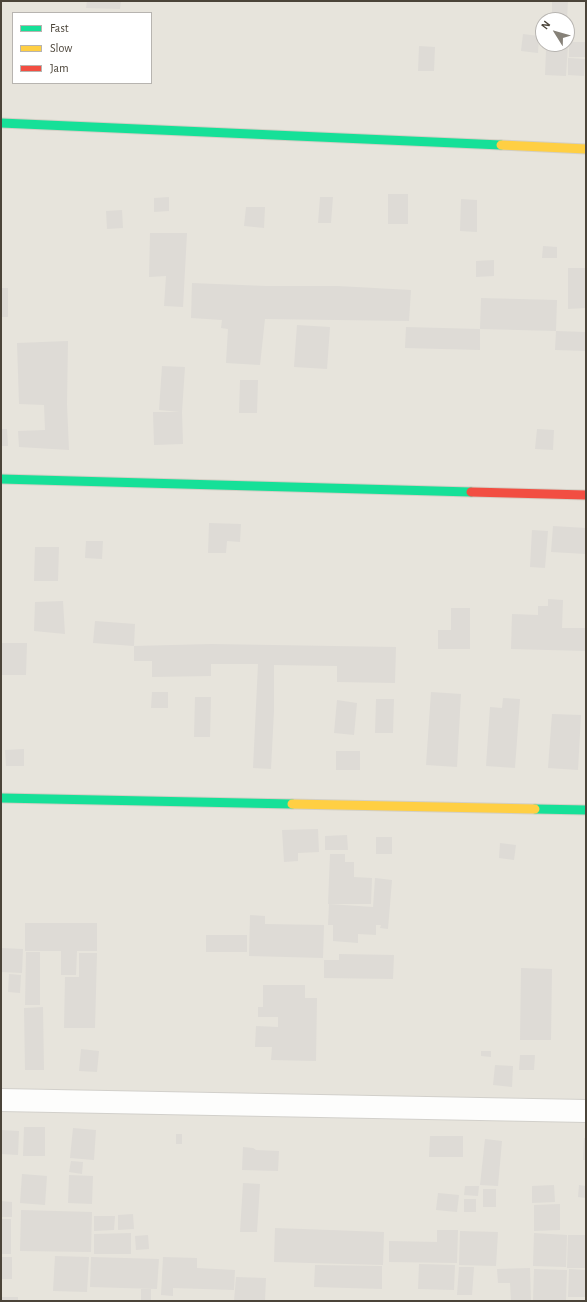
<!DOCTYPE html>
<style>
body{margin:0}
#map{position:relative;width:587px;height:1302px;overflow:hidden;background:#f4f2ee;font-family:"Alegreya Sans",sans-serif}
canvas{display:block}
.frame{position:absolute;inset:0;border:2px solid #4b4439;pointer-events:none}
.legend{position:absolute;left:12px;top:12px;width:140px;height:72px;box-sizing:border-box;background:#fff;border:1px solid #b7b4b0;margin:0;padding:5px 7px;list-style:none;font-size:12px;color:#4b4439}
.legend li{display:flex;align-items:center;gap:8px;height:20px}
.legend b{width:20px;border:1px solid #b7b4b0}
.north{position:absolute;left:535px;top:12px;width:40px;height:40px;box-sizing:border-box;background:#fff;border:1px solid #b7b4b0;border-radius:50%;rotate:307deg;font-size:11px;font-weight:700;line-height:16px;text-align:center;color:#4b4439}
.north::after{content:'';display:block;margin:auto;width:14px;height:18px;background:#868178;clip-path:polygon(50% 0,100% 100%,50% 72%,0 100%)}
</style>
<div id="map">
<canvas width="587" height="1302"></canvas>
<div class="frame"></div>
<ul class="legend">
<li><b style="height:5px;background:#16e098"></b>Fast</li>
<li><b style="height:5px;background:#ffcf43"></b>Slow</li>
<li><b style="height:5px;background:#f24e42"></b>Jam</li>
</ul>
<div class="north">N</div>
</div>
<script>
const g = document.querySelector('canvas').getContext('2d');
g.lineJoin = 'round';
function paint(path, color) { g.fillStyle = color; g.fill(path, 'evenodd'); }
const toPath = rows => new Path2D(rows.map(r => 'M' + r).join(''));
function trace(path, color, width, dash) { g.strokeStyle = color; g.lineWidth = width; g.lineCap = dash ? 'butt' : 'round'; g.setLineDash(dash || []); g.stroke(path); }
paint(toPath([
 [1,1,586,1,586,1301,1,1301],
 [13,13,151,13,151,83,13,83],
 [543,20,567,20,567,44,543,44]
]), '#e7e4dc');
paint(toPath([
 [87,1,121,1,120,9,86,8],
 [552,1,568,1,567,19,552,19],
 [523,34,539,36,538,53,521,51],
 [569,42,586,42,585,57,569,57],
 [556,44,568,44,566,76,545,75,546,50,556,50],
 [419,46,435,47,434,71,418,71],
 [568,58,585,59,584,76,568,75],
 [388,194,408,194,408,224,388,224],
 [169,197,169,211,154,212,154,198],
 [320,197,333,197,331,223,318,223],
 [461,199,477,200,477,232,460,231],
 [246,207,265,207,264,228,244,226],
 [122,210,123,228,107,229,106,211],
 [150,233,187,233,183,307,164,306,166,276,149,277],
 [543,246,557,247,557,258,542,258],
 [494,260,494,276,476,277,476,261],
 [568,268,586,268,586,308,568,309],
 [192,283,266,286,338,286,411,290,409,321,265,319,260,365,226,363,228,329,221,328,222,320,191,318],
 [1,288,8,288,8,317,1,317],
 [481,298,557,300,556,331,480,329],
 [297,325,330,327,327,369,294,367],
 [406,327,480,329,480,350,405,348],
 [556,331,586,332,586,351,555,350],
 [68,341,67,404,69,450,19,447,18,431,45,430,44,405,19,404,17,343],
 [162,366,185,367,182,412,183,444,154,445,153,412,180,412,159,410],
 [240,380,258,380,257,413,239,413],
 [1,429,7,429,8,446,1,446],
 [537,429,554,430,553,450,535,449],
 [209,523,241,524,240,542,227,541,226,553,208,553],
 [553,526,586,528,586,554,551,552],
 [532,530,548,531,545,568,530,567],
 [86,541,103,541,102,559,85,558],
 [35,547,59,547,58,581,34,581],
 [548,599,563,600,562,628,586,628,586,651,511,649,512,614,538,615,538,606,548,606],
 [63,601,65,634,34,631,35,602],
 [451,608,470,608,470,649,438,649,438,630,451,630],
 [95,621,135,624,134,646,93,643],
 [1,643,27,643,26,675,1,675],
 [211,644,396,647,395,683,337,682,337,666,274,665,274,711,271,769,253,768,258,664,211,664,211,676,152,677,152,661,134,661,134,646],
 [152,692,168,692,168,708,151,708],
 [431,692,461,694,457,767,426,765],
 [195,697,211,697,210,737,194,737],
 [503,698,520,699,515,768,486,766,490,707,502,708],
 [376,699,394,699,393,733,375,733],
 [337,700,357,703,354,735,334,733],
 [552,714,581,715,578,770,548,768],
 [24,749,24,766,6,766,5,750],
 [336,751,360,751,360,770,336,770],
 [318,829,319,852,298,853,298,861,284,862,282,830],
 [347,835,348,850,325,850,325,836],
 [376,837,392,837,392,854,376,854],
 [500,843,516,845,514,860,499,858],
 [330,854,345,854,345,862,354,862,354,877,372,878,371,904,328,904],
 [375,878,392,880,388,929,380,928,381,925,376,925,376,935,358,934,358,943,333,941,333,925,328,925,329,904,373,907],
 [250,915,265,916,265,924,324,925,323,958,249,956],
 [25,923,97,923,97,951,77,951,76,975,61,975,61,951,25,951],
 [206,935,247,935,247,952,206,952],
 [1,948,23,949,22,973,1,972],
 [26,952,40,952,40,1005,25,1005],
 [79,953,97,953,95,1028,64,1028,65,977,79,977],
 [339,954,394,955,393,979,324,978,324,960,339,960],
 [521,968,552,969,551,1040,520,1040],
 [9,974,21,975,20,993,8,992],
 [263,985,305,985,305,998,317,998,316,1061,271,1060,272,1047,255,1047,256,1026,278,1027,278,1017,258,1017,258,1007,263,1007],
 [43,1007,44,1070,25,1070,24,1008],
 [81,1049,99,1051,97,1072,79,1071],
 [481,1051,491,1051,491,1057,481,1056],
 [520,1055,535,1055,534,1070,519,1070],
 [495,1065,513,1066,512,1087,493,1085],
 [24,1127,45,1127,45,1156,23,1156],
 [73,1128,96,1130,94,1160,70,1158],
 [1,1130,19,1131,18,1155,1,1154],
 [176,1134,182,1134,182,1144,176,1144],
 [430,1136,463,1136,463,1157,429,1157],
 [584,1138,586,1138,586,1160,583,1160],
 [485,1139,502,1141,498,1186,480,1185],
 [243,1147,253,1148,256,1150,279,1151,278,1171,242,1170],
 [71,1161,83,1162,82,1174,69,1172],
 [22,1174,47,1176,45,1205,20,1203],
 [69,1175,93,1176,92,1204,68,1203],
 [243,1183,260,1184,257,1232,240,1232],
 [554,1185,555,1202,532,1203,532,1186],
 [579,1185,586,1186,586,1198,578,1197],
 [465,1186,479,1186,478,1196,464,1195],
 [483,1189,496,1189,496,1207,483,1207],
 [438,1193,459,1195,457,1212,436,1210],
 [464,1199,476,1199,476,1212,464,1212],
 [1,1201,12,1202,12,1217,1,1217],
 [560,1204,560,1230,534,1231,534,1205],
 [21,1210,92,1212,91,1252,20,1251],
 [133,1214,134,1229,118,1230,118,1215],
 [94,1216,115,1216,114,1230,94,1231],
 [1,1219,11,1219,11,1254,1,1254],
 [275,1228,384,1232,383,1265,274,1262],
 [437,1230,458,1230,457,1263,389,1262,389,1241,437,1242],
 [460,1231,498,1232,496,1266,459,1265],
 [131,1233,131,1254,94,1254,94,1234],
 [534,1233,567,1235,566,1267,533,1266],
 [148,1235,149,1249,136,1250,135,1236],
 [568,1235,586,1235,586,1268,567,1268],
 [55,1256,89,1257,87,1292,53,1291],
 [1,1257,12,1257,12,1279,1,1279],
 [91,1257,159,1259,157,1289,90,1287],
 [163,1257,197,1258,197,1268,235,1270,234,1290,173,1288,173,1296,161,1295],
 [419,1264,455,1265,454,1290,418,1289],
 [315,1265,382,1266,382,1289,314,1287],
 [459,1267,474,1267,472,1295,457,1295],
 [530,1268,531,1301,511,1301,510,1283,498,1283,497,1269],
 [534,1269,567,1270,566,1301,533,1301],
 [569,1269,586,1270,586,1297,568,1297],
 [236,1277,266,1278,265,1301,234,1301],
 [141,1289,151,1289,151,1301,141,1301],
 [1,1297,18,1297,18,1301,1,1301]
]), '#dedbd6');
const street = toPath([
 [1,1100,586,1111]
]);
const fast = toPath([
 [1,123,501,145],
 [1,479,471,492],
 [1,798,292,804],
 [535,809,586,810]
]);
const slow = toPath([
 [501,145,586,149],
 [292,804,535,809]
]);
const jam = toPath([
 [471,492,586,495]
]);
trace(street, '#d2d0cb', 24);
trace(fast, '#d3cfc5', 11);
trace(slow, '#d3cfc5', 11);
trace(jam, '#d3cfc5', 11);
trace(street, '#fdfdfc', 22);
trace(fast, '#16e098', 9);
trace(slow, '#ffcf43', 9);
trace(jam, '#f24e42', 9);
</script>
